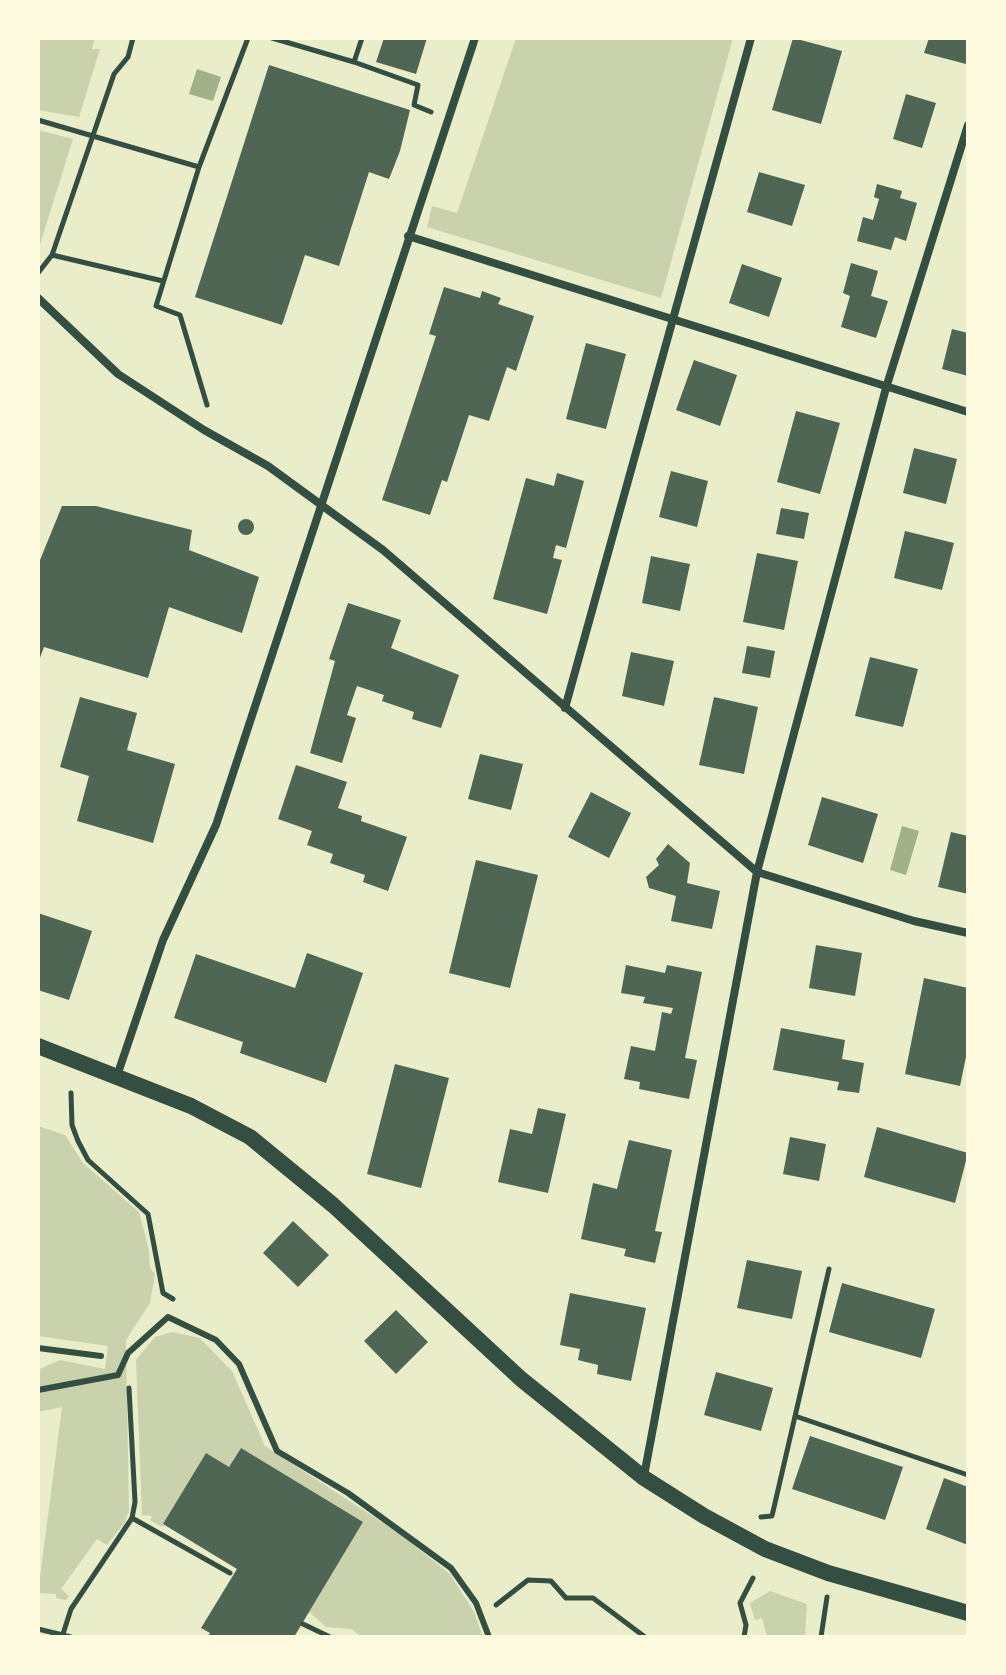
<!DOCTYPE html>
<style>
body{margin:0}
#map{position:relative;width:1006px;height:1675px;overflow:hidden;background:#e9edc9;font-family:"IBM Plex Sans",sans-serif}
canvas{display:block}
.frame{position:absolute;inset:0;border:40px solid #fefae0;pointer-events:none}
</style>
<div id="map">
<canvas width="1006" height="1675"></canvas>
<div class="frame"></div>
</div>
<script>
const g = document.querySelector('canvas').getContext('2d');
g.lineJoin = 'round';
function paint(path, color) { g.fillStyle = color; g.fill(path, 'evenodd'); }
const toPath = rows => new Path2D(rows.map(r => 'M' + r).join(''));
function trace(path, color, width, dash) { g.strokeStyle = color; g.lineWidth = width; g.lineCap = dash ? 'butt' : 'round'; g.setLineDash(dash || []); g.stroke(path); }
paint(toPath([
 [38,38,95,38,92,49,100,49,79,117,38,110],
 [516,38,733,38,661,298,427,227,432,206,457,213],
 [38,130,73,139,38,251],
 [38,1126,65,1135,83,1163,139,1212,149,1250,150,1268,155,1274,150,1303,126,1340,129,1510,125,1522,107,1545,97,1539,61,1589,69,1596,66,1600,56,1598,56,1594,38,1593,62,1407,38,1412,38,1370,60,1360,105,1369,108,1346,38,1336],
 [172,1332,200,1338,232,1371,265,1446,400,1534,450,1574,474,1612,483,1637,362,1637,351,1629,326,1627,309,1612,363,1522,241,1448,229,1467,206,1453,162,1527,150,1520,152,1516,142,1515,136,1360,155,1337],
 [770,1591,807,1604,805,1637,767,1637,762,1618,755,1620,750,1603]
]), '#cad2ad');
paint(toPath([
 [197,69,221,77,213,101,189,94],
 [902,826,919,831,906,875,890,870]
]), '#a3b18a');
paint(toPath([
 [384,38,427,38,416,74,376,62],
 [793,38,842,51,821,124,772,110],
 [929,38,968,38,966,64,924,53],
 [269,65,410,110,400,151,389,179,369,172,339,266,305,255,282,325,195,297],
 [906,94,936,103,922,148,893,139],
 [759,172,805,185,792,226,747,212],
 [877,184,902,191,900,198,917,203,906,241,895,237,891,250,857,241,863,217,873,220,879,199,874,197],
 [851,263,878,271,871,296,888,301,876,338,841,327,850,296,843,293],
 [742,264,782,278,769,317,729,303],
 [444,287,480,298,482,291,501,298,498,304,534,316,516,371,507,367,489,421,469,415,447,482,442,480,430,515,382,500,436,336,429,334],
 [952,329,968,333,968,376,942,369],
 [586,343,626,354,606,429,566,419],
 [694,360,737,375,720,426,676,410],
 [796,411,840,423,820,494,777,482],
 [914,448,957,459,946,504,903,493],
 [671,471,708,481,697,527,659,517],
 [557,473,584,481,566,548,556,545,553,558,562,560,547,614,493,599,526,478,554,486],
 [62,506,96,506,192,530,189,550,259,577,242,633,169,607,148,678,44,647,38,663,38,565],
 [781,508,809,513,804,539,776,534],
 '238 527a8 8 0 1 1 16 0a8 8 0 1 1-16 0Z',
 [905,531,954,543,942,590,894,578],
 [757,553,798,561,784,630,743,622],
 [651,556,690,564,680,611,642,603],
 [348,603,401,620,391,648,459,675,441,728,412,719,414,712,382,701,384,695,357,686,347,715,356,718,342,763,310,753,335,661,329,659],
 [747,646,775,651,770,678,742,673],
 [631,652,674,661,664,706,622,696],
 [870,657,918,669,903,727,855,716],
 [80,697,137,713,127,750,175,764,153,843,77,821,89,776,60,767],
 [714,697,758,707,744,774,699,765],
 [480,754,523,764,511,810,468,799],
 [296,765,347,782,338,808,362,816,361,821,407,837,388,891,363,882,365,875,330,863,333,854,307,845,312,831,278,819],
 [591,792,631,813,609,858,568,837],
 [822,797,878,814,863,863,808,845],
 [951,832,968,836,968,894,938,887],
 [668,844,690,863,687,883,720,891,712,929,671,921,676,896,649,888,646,877,659,865,656,859],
 [476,860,538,875,510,988,449,973],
 [38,913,92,931,69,1000,38,990],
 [816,945,862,953,855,996,809,988],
 [307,953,363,973,326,1083,240,1053,243,1042,174,1018,196,954,295,988],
 [626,965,665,973,667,965,702,972,685,1058,697,1060,689,1099,639,1089,640,1082,624,1079,631,1046,655,1051,662,1012,671,1014,673,1008,643,1003,645,997,621,993],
 [924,978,968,988,968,1047,960,1086,905,1074],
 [781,1028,845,1040,842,1059,864,1063,859,1093,837,1090,839,1082,773,1070],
 [395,1064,449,1078,421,1188,367,1174],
 [538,1108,566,1114,548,1193,498,1182,510,1129,532,1134],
 [877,1127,968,1153,955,1203,864,1177],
 [790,1137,826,1144,819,1181,783,1174],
 [629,1140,672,1150,655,1231,662,1232,655,1263,624,1256,626,1249,581,1239,593,1183,617,1189],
 [293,1221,329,1255,298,1287,263,1253],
 [747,1260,802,1271,792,1319,737,1308],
 [842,1283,935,1309,921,1358,829,1332],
 [570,1293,646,1308,631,1381,597,1374,598,1365,578,1360,580,1349,560,1345],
 [396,1310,428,1342,396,1374,364,1341],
 [716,1372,773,1388,761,1431,704,1415],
 [810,1436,903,1467,885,1520,792,1489],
 [241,1448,363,1522,294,1637,207,1637,210,1633,201,1628,237,1569,163,1524,206,1453,229,1467],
 [944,1478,968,1487,968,1545,926,1529]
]), '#4f6655');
trace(toPath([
 [272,38,354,62,362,38],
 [354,62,418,85,414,105,431,112],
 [38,120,199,167],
 [52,255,163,281],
 [38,273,52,255,114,74,128,57,133,38],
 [207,405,180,315,156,306,199,167,248,38],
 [71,1093,72,1125,78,1141,88,1160,148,1214,163,1293,173,1299],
 [795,1416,968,1475],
 [761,1517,772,1516,829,1269],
 [132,1518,230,1573],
 [496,1605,528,1580,551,1581,566,1598,593,1598,645,1637],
 [303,1624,330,1637],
 [38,1629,71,1637],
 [62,1637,71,1609,132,1518,135,1502,129,1388],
 [744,1637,746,1625,740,1603,753,1578],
 [821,1637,827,1597]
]), '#344e41', 5);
trace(toPath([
 [38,1348,101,1356],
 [38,1390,118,1375,128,1353,168,1317,216,1340,239,1364,277,1451,348,1493,451,1568,476,1603,489,1637]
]), '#344e41', 6);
trace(toPath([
 [408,236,968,412],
 [38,298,118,374,204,430,268,466,383,550,757,872,914,921,968,933],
 [565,708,751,38],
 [117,1076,163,940,216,825,475,38],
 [644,1476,757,872,886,388,968,125]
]), '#344e41', 8);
trace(toPath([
 [38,1046,191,1106,250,1137,333,1205,521,1379,644,1478,704,1516,765,1549,828,1573,968,1613]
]), '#344e41', 16);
</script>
